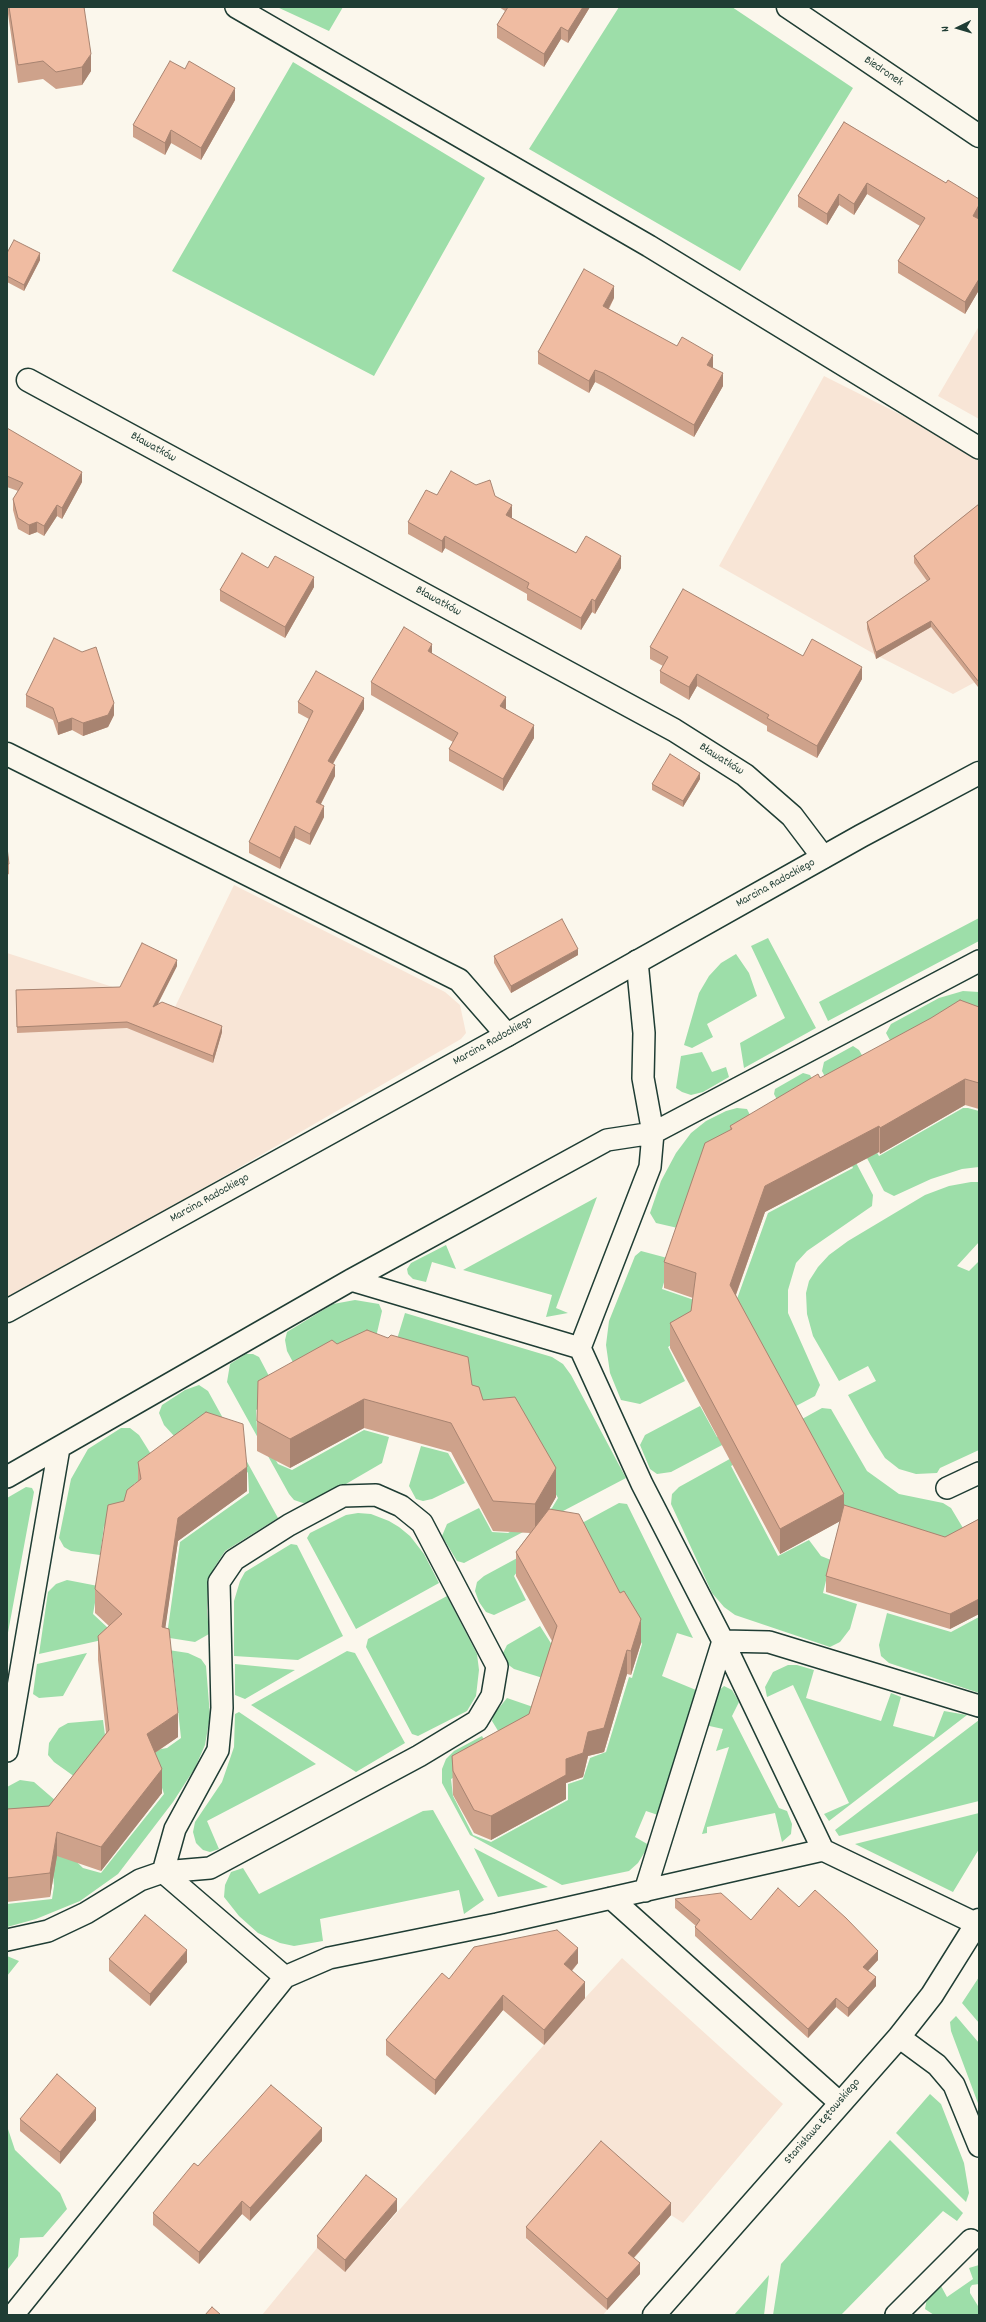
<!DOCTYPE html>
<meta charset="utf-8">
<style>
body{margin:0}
#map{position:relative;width:986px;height:2322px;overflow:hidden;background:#fbf7ec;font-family:Dekko,sans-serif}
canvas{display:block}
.frame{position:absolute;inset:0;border:8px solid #1f3d34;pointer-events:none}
.north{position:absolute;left:938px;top:8px;width:40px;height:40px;-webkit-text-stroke:3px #fbf7ec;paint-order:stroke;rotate:265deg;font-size:11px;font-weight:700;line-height:16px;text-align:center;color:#1f3d34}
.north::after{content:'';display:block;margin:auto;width:14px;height:18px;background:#1f3d34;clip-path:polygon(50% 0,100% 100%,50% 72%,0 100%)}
</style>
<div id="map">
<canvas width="986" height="2322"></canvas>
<div class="frame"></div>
<div class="north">N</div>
</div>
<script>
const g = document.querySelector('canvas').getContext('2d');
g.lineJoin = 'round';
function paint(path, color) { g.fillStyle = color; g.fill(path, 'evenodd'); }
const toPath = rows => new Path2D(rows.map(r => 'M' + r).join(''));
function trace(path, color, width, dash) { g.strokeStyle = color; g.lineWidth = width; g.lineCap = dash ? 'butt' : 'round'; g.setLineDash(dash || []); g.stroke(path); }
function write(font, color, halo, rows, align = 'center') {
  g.font = font + ' Dekko,sans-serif'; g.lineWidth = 3; g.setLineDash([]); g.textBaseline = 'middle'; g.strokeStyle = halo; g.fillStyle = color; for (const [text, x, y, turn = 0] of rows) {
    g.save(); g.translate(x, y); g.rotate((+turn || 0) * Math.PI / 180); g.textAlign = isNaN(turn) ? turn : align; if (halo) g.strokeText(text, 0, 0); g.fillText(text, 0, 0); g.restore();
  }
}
paint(toPath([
 [979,326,979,419,938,396],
 [824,376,979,454,979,680,953,694,876,655,719,566],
 [234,885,445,992,460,1005,466,1033,461,1039,7,1302,7,953,175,1007],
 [622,1958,783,2104,683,2223,671,2215,526,2239,607,2310,603,2315,262,2315,317,2248,345,2272,585,1998]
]), '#f8e5d6');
paint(toPath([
 [277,7,343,7,329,31],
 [619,7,732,7,853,88,740,271,529,149],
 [293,62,485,178,374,376,172,271],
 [979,918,979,941,828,1021,819,1002],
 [768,938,816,1028,744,1068,740,1043,785,1018,751,946],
 [736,954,749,973,757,996,707,1024,713,1037,692,1048,684,1045,699,993,709,976,721,963],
 [963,991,979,992,979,1030,899,1057,886,1033,891,1024,939,998],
 [853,1046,859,1050,873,1074,841,1090,879,1156,963,1108,968,1108,979,1111,979,1167,962,1169,931,1179,894,1196,884,1191,822,1071,824,1062],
 [702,1052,712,1072,726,1067,729,1077,703,1092,691,1095,682,1092,676,1088,681,1056],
 [803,1073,810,1075,873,1195,872,1206,807,1251,796,1263,788,1290,788,1313,820,1385,815,1396,671,1472,657,1474,650,1469,640,1445,645,1435,700,1406,717,1437,782,1403,733,1310,768,1213,853,1168,819,1097,786,1117,774,1094,775,1089],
 [737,1108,747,1109,759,1133,682,1229,656,1223,650,1213,661,1181,676,1153,691,1133,706,1121,726,1111],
 [971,1182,979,1182,979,1242,957,1266,969,1271,979,1261,979,1450,940,1468,937,1473,916,1474,899,1469,885,1458,870,1434,848,1395,876,1381,868,1366,839,1381,813,1336,807,1314,806,1293,809,1281,818,1267,829,1255,848,1241,925,1195,949,1186],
 [597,1197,556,1308,568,1313,546,1317,552,1295,463,1270],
 [446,1245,456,1269,432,1262,426,1282,413,1279,408,1274,407,1269,411,1263],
 [641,1251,671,1259,662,1289,694,1300,698,1329,668,1347,685,1381,640,1404,621,1400,610,1373,606,1345,609,1321,635,1256],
 [355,1300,379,1304,382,1311,371,1359,304,1383,287,1351,285,1340,287,1332,333,1304],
 [405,1313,552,1357,563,1364,571,1375,626,1478,464,1563,457,1561,442,1536,447,1524,479,1508,492,1532,508,1533,552,1508,558,1498,516,1425,390,1362],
 [246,1354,253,1354,259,1357,280,1397,256,1410,257,1429,278,1464,292,1470,364,1430,389,1437,382,1463,315,1502,303,1503,294,1500,289,1494,227,1382,230,1364],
 [199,1385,208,1391,278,1518,225,1551,214,1568,208,1586,207,1610,209,1634,195,1642,157,1636,102,1640,39,1654,48,1592,56,1584,67,1580,98,1586,93,1614,108,1628,149,1634,168,1628,180,1542,249,1493,248,1473,222,1439,185,1448,164,1425,159,1413,162,1405,185,1390],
 [822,1408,831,1409,867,1471,899,1494,943,1503,951,1508,969,1538,946,1550,846,1519,797,1429,731,1466,778,1556,809,1540,821,1556,831,1560,823,1593,857,1604,850,1629,840,1642,830,1647,735,1615,724,1607,712,1593,671,1504,672,1494,679,1487],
 [121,1428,130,1428,139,1435,159,1467,134,1484,137,1501,122,1522,104,1526,100,1555,71,1551,64,1547,59,1538,71,1479,88,1449],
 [421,1446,448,1453,465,1483,432,1499,423,1501,416,1499,409,1486],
 [26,1487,32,1488,34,1492,7,1638,7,1498],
 [619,1503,627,1504,693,1638,677,1633,662,1676,696,1690,658,1815,646,1811,635,1837,649,1845,638,1863,629,1871,562,1885,470,1835,442,1783,442,1769,446,1759,454,1751,482,1736,493,1756,451,1779,453,1796,473,1835,491,1842,568,1800,568,1784,583,1779,590,1758,606,1752,629,1677,632,1678,642,1644,624,1611,527,1559,514,1576,526,1600,494,1615,486,1612,479,1602,475,1591,477,1582,484,1576],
 [358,1513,371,1514,389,1521,399,1527,410,1536,424,1554,439,1583,356,1629,307,1538,310,1533,346,1515],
 [291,1544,297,1545,343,1636,298,1660,234,1656,234,1601,240,1581,245,1572],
 [447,1596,477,1654,479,1670,476,1696,467,1711,418,1736,412,1734,366,1647,368,1639],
 [887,1613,951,1632,979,1617,979,1693,889,1663,881,1656,879,1645],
 [540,1626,554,1648,546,1679,514,1669,506,1663,503,1653,507,1645],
 [162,1649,188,1653,201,1659,206,1666,210,1716,205,1745,195,1768,173,1802,118,1874,80,1901,36,1919,7,1927,7,1904,52,1899,54,1886,51,1843,57,1843,83,1868,101,1873,164,1794,150,1751,167,1748,181,1738,172,1653],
 [347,1651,355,1653,405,1743,356,1772,251,1705],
 [87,1653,63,1696,39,1698,33,1694,37,1664],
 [235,1664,295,1670,245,1699,235,1695],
 [788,1665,797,1665,814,1670,806,1698,881,1721,891,1693,901,1697,893,1726,934,1737,944,1711,967,1715,829,1821,824,1814,849,1803,793,1685,767,1697,765,1687,773,1672],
 [724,1686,732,1690,739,1702,732,1716,779,1808,787,1811,792,1824,791,1834,782,1842,775,1813,707,1827,707,1833,702,1834,729,1747,716,1751,723,1729,705,1725,716,1693],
 [507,1698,536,1708,508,1747,492,1721,494,1714],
 [239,1712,316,1764,207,1821,219,1849,210,1852,203,1850,196,1843,193,1832,195,1822,222,1782,234,1747,235,1714],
 [103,1720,107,1750,82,1782,54,1762,48,1755,49,1743,59,1728,68,1723],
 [979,1720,979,1801,839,1836,835,1830],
 [20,1780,34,1782,63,1807,7,1830,7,1787],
 [433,1810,484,1900,464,1914,459,1890,320,1919,323,1941,294,1946,280,1943,258,1933,239,1916,224,1897,225,1885,231,1872,243,1868,259,1894,423,1811],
 [979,1813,979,1849,953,1892,855,1844],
 [474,1848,548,1887,498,1897],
 [7,1956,19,1961,7,1976],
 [979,1977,979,2023,962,2003],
 [956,2016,979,2043,979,2106,951,2031,950,2022],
 [930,2094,941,2104,964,2163,969,2193,966,2202,896,2133],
 [7,2126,15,2150,60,2193,67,2209,43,2237,20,2238,18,2256,8,2269],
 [890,2140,963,2213,957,2221,943,2211,841,2315,773,2315,781,2264],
 [979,2265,979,2284,972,2285,970,2288,970,2293,978,2306,979,2315,934,2315,925,2309,927,2298,941,2286,947,2297,973,2279,969,2268],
 [769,2275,764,2315,734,2315]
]), '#9ddea9');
const lane = toPath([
 [236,7,649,246,979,448],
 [351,1280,580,1348,642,1484,723,1641,823,1850],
 [580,1348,650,1167,653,1133,643,1078,644,1033,637,961],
 [7,1477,351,1280,607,1140,653,1133,979,961],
 [947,1488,979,1473],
 [376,1495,401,1506,422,1523,497,1666,492,1696,477,1721,419,1756,210,1868,163,1872,175,1829,218,1750,222,1708,219,1582,234,1560,289,1525,343,1496,376,1495],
 [7,1751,59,1448],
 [645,1891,723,1641,769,1642,979,1706],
 [611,1898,840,2103],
 [7,1940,48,1931,86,1913,140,1880,163,1872,285,1977],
 [899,2037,937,2065,954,2085,979,2146],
 [13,2315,285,1977,329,1958,497,1924,823,1850,977,1924],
 [896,2315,971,2240]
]);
const street = toPath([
 [788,7,979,136],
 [28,380,674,730,745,775,792,816,823,857],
 [7,754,459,980,507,1035],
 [654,2315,899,2037,932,1995,979,1920]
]);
const secondary = toPath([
 [7,1311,507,1035,861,836,979,773]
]);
trace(lane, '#1f3d34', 24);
trace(street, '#1f3d34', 25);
trace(secondary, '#1f3d34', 25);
trace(lane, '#fbf7ec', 21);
trace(street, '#fbf7ec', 22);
trace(secondary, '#fbf7ec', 22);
paint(toPath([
 [7,7,84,7,91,71,82,85,56,89,43,79,18,83],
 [499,7,590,7,568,43,561,39,544,67,497,38,497,25,505,11],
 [235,100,201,160,171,143,165,155,133,137,133,125],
 [844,122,946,183,979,199,979,216,978,219,979,219,979,290,965,314,898,273,898,261,920,226,867,194,854,215,839,205,827,225,798,207,798,196],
 [7,253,40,260,24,291,7,282],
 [614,298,609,309,713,367,712,368,723,386,694,437,603,386,595,382,589,393,538,364,538,352],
 [7,428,82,482,62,519,57,516,44,536,37,532,29,535,18,529,13,510,13,499,18,491,7,487],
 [437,495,495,496,512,518,576,553,621,568,595,614,592,612,581,630,527,600,527,594,445,548,442,553,408,534,408,522],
 [979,504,979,687,978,687,931,627,876,659,867,629,867,622,927,581,914,563,914,556],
 [268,568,314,587,285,638,220,601,220,590],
 [650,647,803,656,862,679,817,758,767,731,767,726,697,686,689,700,660,683,660,671,663,666,650,659],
 [432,654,506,709,505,709,534,738,503,791,449,761,449,749,453,742,371,695,371,682],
 [26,695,114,715,108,727,83,736,72,730,58,735,53,720,26,707],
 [298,702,364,709,333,764,335,776,321,804,324,817,310,845,295,838,280,869,249,853,249,842,309,719,298,713],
 [700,779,683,807,652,790,652,784],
 [7,847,9,864,9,874,7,875],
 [578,955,511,993,494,963,494,956],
 [177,966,158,1004,222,1032,213,1063,127,1028,17,1033,16,990,120,987],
 [979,1007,979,1109,965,1105,880,1154,879,1152,765,1212,736,1295,844,1507,945,1537,979,1519,979,1614,950,1629,826,1592,826,1576,840,1521,780,1554,670,1348,670,1323,691,1311,693,1298,664,1288,664,1262,730,1130,730,1126,820,1078],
 [337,1344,472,1385,483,1400,556,1497,549,1509,641,1643,631,1675,627,1674,604,1752,588,1756,583,1777,566,1783,566,1799,491,1840,474,1833,453,1795,452,1756,529,1714,552,1641,516,1576,516,1552,530,1533,493,1531,451,1452,364,1428,290,1468,257,1451,257,1421],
 [138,1462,247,1491,178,1541,165,1628,178,1737,155,1753,162,1793,101,1871,57,1856,50,1897,7,1902,7,1809,49,1806,106,1733,98,1660,98,1636,109,1626,95,1613,95,1589,124,1501,138,1481],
 [675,1899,751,1920,799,1907,878,1960,868,1971,876,1986,848,2017,836,2007,808,2038,695,1936,695,1927,696,1926,675,1908],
 [109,1959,187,1962,150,2006,109,1971],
 [578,1963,572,1971,585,1998,544,2045,503,2010,435,2095,386,2055,386,2040,449,1979],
 [20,2119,96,2120,60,2164,20,2131],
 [322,2141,250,2221,242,2214,199,2264,153,2225,153,2213,198,2166],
 [397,2211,345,2272,317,2248,317,2236],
 [671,2215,634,2258,640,2274,607,2310,526,2238,526,2227]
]), '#cea28b');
paint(toPath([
 [583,7,590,7,568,43,568,31],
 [561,27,561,39,544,67,544,54],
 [91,54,91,71,82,85,82,67],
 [235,88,235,100,201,160,201,148],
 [171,130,171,143,165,155,165,143],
 [867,183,867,194,854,215,854,204],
 [839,194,839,205,827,225,827,214],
 [979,205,979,216,973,227,973,216],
 [40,253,40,260,24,291,24,285],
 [979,279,979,290,965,314,965,302],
 [614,286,614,298,603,318,603,306],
 [713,355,713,367,707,377,707,365],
 [595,370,595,382,589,393,589,381],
 [723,373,723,386,694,437,694,425],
 [82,472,82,482,62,519,62,508],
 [57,505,57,516,44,536,44,526],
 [512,505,512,518,506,527,506,515],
 [37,522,37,532,29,535,29,525],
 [445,536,445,548,442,553,442,541],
 [621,556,621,568,595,614,595,601],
 [314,577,314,587,285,638,285,627],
 [592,599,592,612,581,630,581,618],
 [931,621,931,627,876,659,876,652],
 [432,644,432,656,428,651],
 [862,667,862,679,817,758,817,746],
 [697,674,697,686,689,700,689,687],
 [979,680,979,687,978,687,978,681],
 [506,697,506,709,500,719,500,706],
 [364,698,364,709,328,772,328,761],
 [114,703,114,715,108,727,83,736,83,723],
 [72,718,72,730,58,735,58,723],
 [534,725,534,738,503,791,503,779],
 [335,765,335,776,316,813,316,802],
 [700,773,700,779,683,807,683,801],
 [324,806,324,817,310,845,310,834],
 [295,826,295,838,280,869,280,858],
 [578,949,578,955,511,993,511,986],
 [177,960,177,966,153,1013,153,1007],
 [222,1026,222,1032,213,1063,213,1056],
 [965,1079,965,1105,880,1154,880,1128],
 [879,1126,879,1152,765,1212,730,1311,730,1285,765,1186],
 [364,1399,364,1428,290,1468,290,1439],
 [247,1467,247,1491,178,1541,162,1651,162,1627,178,1518],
 [556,1468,556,1497,535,1534,535,1504],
 [844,1494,844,1519,780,1554,780,1529],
 [979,1599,979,1614,950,1629,950,1614],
 [641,1619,641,1643,631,1675,631,1651],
 [627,1650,627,1674,604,1752,588,1756,583,1777,566,1783,566,1799,491,1840,491,1816,566,1759,588,1732],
 [178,1713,178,1737,147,1758,147,1734],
 [162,1769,162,1793,101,1871,101,1847],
 [57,1832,57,1856,50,1897,50,1873],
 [578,1948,578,1963,564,1979,564,1964],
 [187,1950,187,1962,150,2006,150,1994],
 [878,1951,878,1960,863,1976,863,1967],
 [876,1977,876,1986,848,2017,848,2008],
 [585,1982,585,1998,544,2045,544,2030],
 [503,1995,503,2010,435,2095,435,2080],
 [836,1998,836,2007,808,2038,808,2029],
 [96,2108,96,2120,60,2164,60,2152],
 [322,2128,322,2141,250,2221,250,2208],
 [397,2199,397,2211,345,2272,345,2260],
 [242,2201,242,2214,199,2264,199,2252],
 [671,2203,671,2215,628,2264,628,2253],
 [640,2263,640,2274,607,2310,607,2299]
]), '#a88471');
const building = toPath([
 [9,7,84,7,91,54,82,67,56,72,43,61,18,65,9,7],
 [508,7,583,7,568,31,561,27,544,54,497,25,508,7],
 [170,61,185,69,189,61,235,88,201,148,171,130,165,143,133,125,170,61],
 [844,122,946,183,948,180,979,199,979,205,973,216,979,219,979,279,965,302,898,261,925,218,867,183,854,204,839,194,827,214,798,196,844,122],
 [14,240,40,253,24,285,7,276,7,253,14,240],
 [584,269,614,286,603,306,677,346,682,337,713,355,707,365,723,373,694,425,603,373,595,370,589,381,538,352,584,269],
 [7,428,82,472,62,508,57,505,44,526,37,522,29,525,18,518,13,499,23,483,7,476,7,428],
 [451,471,476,485,490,480,495,496,512,505,506,515,576,553,586,536,621,556,595,601,592,599,581,618,527,588,529,583,445,536,442,541,408,522,426,490,437,495,451,471],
 [979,504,979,680,978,681,931,621,876,652,867,622,930,579,914,556,979,504],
 [242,553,268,568,275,556,314,577,285,627,220,590,242,553],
 [683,589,803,656,812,639,862,667,817,746,767,718,769,715,697,674,689,687,660,671,668,657,650,647,683,589],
 [404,627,432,644,428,651,506,697,500,706,534,725,503,779,449,749,458,733,371,682,404,627],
 [54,638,82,652,96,647,114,703,108,715,83,723,72,718,58,723,53,708,26,695,54,638],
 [316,671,364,698,328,761,335,765,316,802,324,806,310,834,295,826,280,858,249,842,313,711,298,702,316,671],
 [670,754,700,773,683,801,652,784,670,754],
 [7,847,9,864,7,864,7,847],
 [562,919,578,949,511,986,494,956,562,919],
 [142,943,177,960,153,1007,162,1002,222,1026,213,1056,127,1022,17,1027,16,990,120,987,142,943],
 [960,1000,979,1007,979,1083,965,1079,880,1128,879,1126,765,1186,730,1285,844,1494,780,1529,670,1323,691,1311,696,1273,664,1262,705,1143,732,1129,730,1126,818,1074,820,1078,931,1018,960,1000],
 [367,1330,388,1338,391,1335,468,1357,472,1385,479,1387,483,1400,515,1397,556,1468,535,1504,493,1501,451,1423,364,1399,290,1439,257,1421,258,1381,332,1340,337,1344,367,1330],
 [206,1412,243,1424,247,1467,178,1518,162,1627,169,1629,178,1713,147,1734,162,1769,101,1847,57,1832,50,1873,7,1878,7,1809,49,1806,109,1730,98,1636,122,1614,95,1589,108,1505,124,1501,127,1490,141,1479,138,1462,206,1412],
 [844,1505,945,1537,979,1519,979,1599,950,1614,826,1576,844,1505],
 [549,1509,579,1514,620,1593,624,1591,641,1619,631,1651,627,1650,604,1728,588,1732,583,1753,566,1759,566,1775,491,1816,474,1810,453,1771,452,1756,529,1714,557,1626,516,1552,549,1509],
 [778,1888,799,1907,815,1890,846,1918,878,1951,863,1967,876,1977,848,2008,836,1998,808,2029,695,1927,700,1920,675,1899,721,1893,751,1920,778,1888],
 [145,1915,187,1950,150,1994,109,1959,145,1915],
 [557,1930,578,1948,564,1964,585,1982,544,2030,503,1995,435,2080,386,2040,442,1973,449,1979,474,1947,557,1930],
 [57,2074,96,2108,60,2152,20,2119,57,2074],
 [271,2085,322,2128,250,2208,242,2201,199,2252,153,2213,194,2163,198,2166,271,2085],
 [601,2141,671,2203,628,2253,640,2263,607,2299,526,2227,601,2141],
 [366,2175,397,2199,345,2260,317,2236,366,2175],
 [212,2307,221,2315,205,2315,212,2307]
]);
paint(building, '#f0bca2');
trace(building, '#a88471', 1);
write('12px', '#1f3d34', '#fbf7ec', [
 ["Biedronek",883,72,34],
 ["Bławatków",153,448,29],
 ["Bławatków",438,602,29],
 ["Bławatków",721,760,32],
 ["Marcina Radockiego",776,884,-29],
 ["Marcina Radockiego",493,1042,-29],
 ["Marcina Radockiego",210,1199,-29],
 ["Stanisława Łętowskiego",823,2122,-49]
]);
</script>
